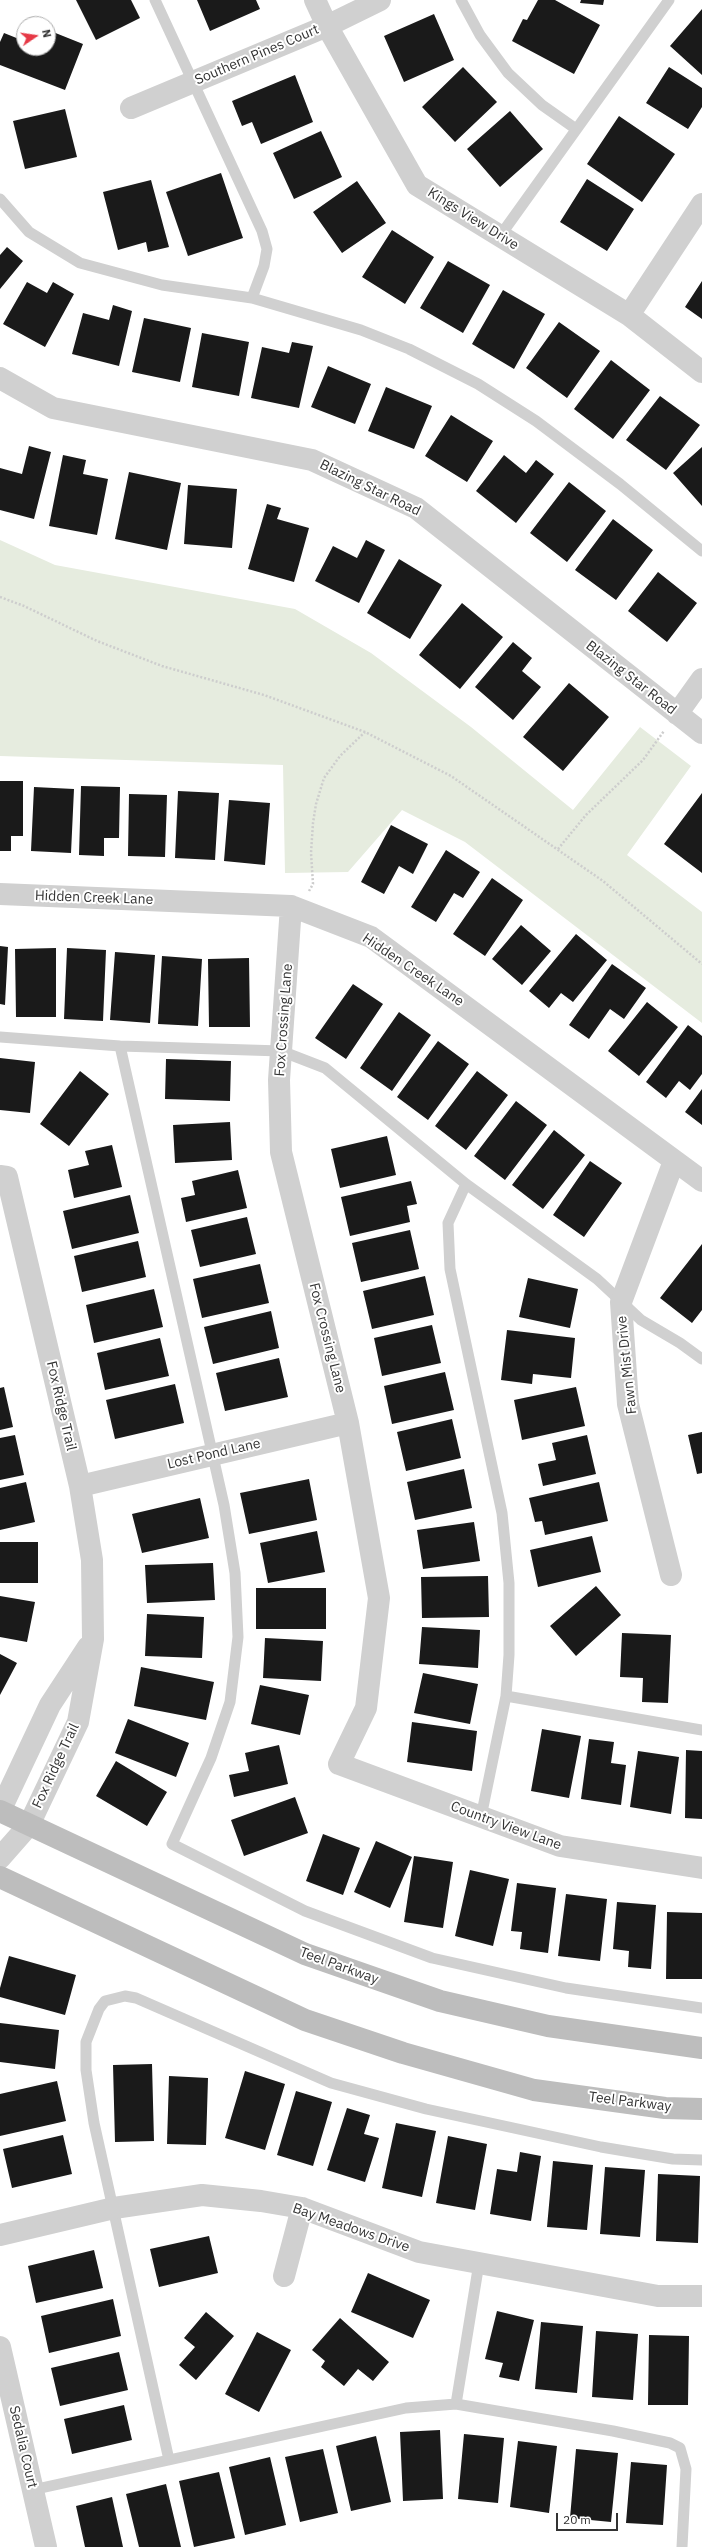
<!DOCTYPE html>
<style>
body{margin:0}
#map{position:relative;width:702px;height:2547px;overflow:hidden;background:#fff;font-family:"IBM Plex Sans",sans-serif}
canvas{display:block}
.north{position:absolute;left:16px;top:16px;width:40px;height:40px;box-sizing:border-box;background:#fff;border:1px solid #adadad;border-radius:50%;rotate:77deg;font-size:11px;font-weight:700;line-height:16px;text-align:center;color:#333}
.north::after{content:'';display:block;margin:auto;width:14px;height:18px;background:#e63946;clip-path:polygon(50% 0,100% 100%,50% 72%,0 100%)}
.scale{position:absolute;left:556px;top:2513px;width:62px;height:18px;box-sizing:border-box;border:2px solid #333;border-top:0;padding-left:5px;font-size:12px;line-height:14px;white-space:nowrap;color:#333;-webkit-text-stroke:3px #fff;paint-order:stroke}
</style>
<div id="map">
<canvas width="702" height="2547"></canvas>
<div class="north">N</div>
<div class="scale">20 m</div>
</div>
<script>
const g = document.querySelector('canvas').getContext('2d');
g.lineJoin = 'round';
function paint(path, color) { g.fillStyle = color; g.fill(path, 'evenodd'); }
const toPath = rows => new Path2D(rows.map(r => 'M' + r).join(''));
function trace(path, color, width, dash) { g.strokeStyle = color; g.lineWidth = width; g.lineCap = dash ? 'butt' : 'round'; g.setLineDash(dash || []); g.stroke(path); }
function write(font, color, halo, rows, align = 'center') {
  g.font = font + ' "IBM Plex Sans",sans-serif'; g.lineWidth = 4; g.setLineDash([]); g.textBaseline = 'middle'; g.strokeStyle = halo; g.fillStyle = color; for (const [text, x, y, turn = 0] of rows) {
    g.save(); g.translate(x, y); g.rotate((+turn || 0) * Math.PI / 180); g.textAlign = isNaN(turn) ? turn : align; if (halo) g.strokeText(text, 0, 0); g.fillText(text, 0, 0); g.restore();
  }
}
paint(toPath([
 [0,540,55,565,295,609,371,653,471,727,573,810,640,727,691,766,627,855,702,912,702,1023,465,842,402,810,348,872,285,873,283,765,0,756]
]), '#e6ecdf');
paint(toPath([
 [76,0,131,0,140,18,96,40],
 [197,0,256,0,260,9,210,31],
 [538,0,555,0,600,25,574,74,512,41,523,19,527,20],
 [581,0,604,0,603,5,580,3],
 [702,9,702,75,670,46],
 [434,14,454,60,404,82,384,36],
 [48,30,83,44,65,90,0,65,0,42,4,33,24,41,24,48,48,48],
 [463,67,497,102,455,142,422,107],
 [669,67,702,88,702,107,688,129,646,103],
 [295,75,313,122,261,144,252,122,242,126,232,101],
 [65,109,77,157,25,169,13,121],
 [510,111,543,149,500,187,467,149],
 [619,116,675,154,642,202,587,164],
 [321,131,342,177,294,199,273,153],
 [221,173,243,238,188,256,166,192],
 [587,179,634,209,607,251,560,222],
 [151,180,169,247,148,252,146,242,118,250,103,192],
 [357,181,386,223,342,253,313,212],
 [392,230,434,257,405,304,362,277],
 [7,247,23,261,0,289,0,255],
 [448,261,490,285,463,333,420,308],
 [702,281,702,319,685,307],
 [27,282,47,293,53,282,74,294,45,347,3,324],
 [503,290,545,314,514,369,472,344],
 [113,305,132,311,119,366,72,354,83,313,109,320],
 [144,318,191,328,180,382,132,372],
 [559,322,600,351,567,398,526,368],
 [202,333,249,342,239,396,192,387],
 [292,342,313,346,299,408,251,398,262,347,289,353],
 [611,360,650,390,613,439,574,409],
 [328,366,371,384,355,424,311,407],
 [386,387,432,406,414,449,368,431],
 [660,396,700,425,666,470,626,440],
 [451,415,493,441,467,482,425,456],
 [29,446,51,452,34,519,0,510,0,468,22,474],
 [702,447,702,506,673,473],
 [63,455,86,460,83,474,108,479,97,535,49,526],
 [504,455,526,473,536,460,554,474,516,523,476,491],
 [129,472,181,483,167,550,115,539],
 [569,482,606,511,567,562,530,533],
 [188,485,237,489,232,548,184,544],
 [267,504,281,508,277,519,309,528,294,582,248,569],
 [613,519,653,550,616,600,575,570],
 [366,540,385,550,359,603,315,581,333,546,357,558],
 [399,559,442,585,410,639,367,613],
 [658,572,697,603,667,642,628,611],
 [462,603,503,637,460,689,419,655],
 [513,642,532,658,522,671,541,687,513,720,475,687],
 [569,683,609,717,563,771,523,737],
 [0,781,23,781,23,836,11,836,11,851,0,851],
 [81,786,120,787,119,838,104,838,104,856,79,855],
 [34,787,74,789,71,853,31,851],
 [178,791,219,793,215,860,175,858],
 [702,793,702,873,664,844],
 [129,794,167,795,165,857,128,856],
 [229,800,270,803,265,865,224,861],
 [391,825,428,844,413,874,399,866,384,894,361,882],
 [446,850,480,872,463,898,454,893,436,922,411,907],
 [492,878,523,900,485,956,453,934],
 [521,925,551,951,522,985,492,959],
 [576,934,607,960,573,1002,561,993,549,1008,529,991],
 [0,946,8,947,5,1005,0,1004],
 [56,948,56,1017,16,1017,15,949],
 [67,948,106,950,103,1021,64,1019],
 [115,952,155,955,150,1023,110,1020],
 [162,956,202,959,198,1026,158,1024],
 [249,958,250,1027,209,1027,208,959],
 [612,964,646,988,624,1019,610,1009,589,1039,569,1025],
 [353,984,383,1004,346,1059,315,1038],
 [647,1002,678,1027,639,1076,608,1051],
 [399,1012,431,1035,392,1091,360,1068],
 [688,1025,702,1036,702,1074,690,1090,679,1081,666,1098,646,1082],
 [438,1041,469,1064,428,1120,397,1097],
 [0,1058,35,1062,30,1113,0,1110],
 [166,1059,231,1061,230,1101,165,1099],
 [80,1071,109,1094,69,1146,40,1124],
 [477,1071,508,1095,466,1150,435,1126],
 [702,1089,702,1125,685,1112],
 [516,1101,547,1125,505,1180,474,1156],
 [230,1122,232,1160,175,1163,173,1125],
 [554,1130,585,1155,543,1209,512,1185],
 [387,1136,396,1175,340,1188,331,1149],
 [112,1145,122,1187,74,1198,68,1170,89,1165,85,1151],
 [590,1161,622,1183,584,1237,553,1215],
 [238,1170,247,1208,186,1222,181,1198,195,1195,192,1181],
 [411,1181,417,1204,407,1206,410,1222,350,1236,341,1197],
 [130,1195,139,1233,72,1249,63,1211],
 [247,1217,256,1254,200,1267,191,1230],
 [410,1230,419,1269,361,1282,352,1243],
 [138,1241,146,1277,82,1292,74,1256],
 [702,1244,702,1310,692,1323,660,1298],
 [260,1264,269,1303,202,1318,193,1279],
 [425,1276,434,1315,372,1329,363,1291],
 [528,1278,578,1289,570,1328,519,1317],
 [154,1289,163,1327,94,1343,86,1305],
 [271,1311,279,1348,213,1364,204,1327],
 [432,1325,441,1363,382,1376,374,1338],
 [507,1330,575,1338,571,1378,533,1374,532,1384,501,1380],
 [160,1338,169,1376,105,1390,97,1353],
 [279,1358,288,1397,225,1411,216,1373],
 [445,1372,454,1410,392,1424,384,1386],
 [175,1384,184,1423,115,1439,106,1400],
 [4,1387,13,1427,0,1430,0,1388],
 [576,1387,585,1426,522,1440,514,1400],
 [452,1419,461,1458,406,1471,397,1432],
 [702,1432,702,1473,697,1474,688,1435],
 [15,1435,24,1475,0,1480,0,1438],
 [587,1435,596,1474,543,1486,538,1464,556,1460,552,1443],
 [464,1469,472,1508,415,1520,407,1482],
 [309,1479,317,1520,249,1534,240,1493],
 [26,1482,35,1522,0,1530,0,1488],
 [599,1482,608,1521,545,1535,542,1521,535,1522,529,1498],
 [200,1498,209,1538,142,1553,132,1514],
 [474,1522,480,1561,423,1569,417,1530],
 [317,1531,325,1572,268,1583,260,1543],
 [592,1536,601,1572,538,1587,530,1550],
 [0,1542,38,1542,38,1583,0,1583],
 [213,1563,215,1600,147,1603,145,1565],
 [488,1576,489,1617,422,1618,421,1577],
 [596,1586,621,1615,576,1656,550,1626],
 [256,1588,326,1588,326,1629,256,1629],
 [0,1596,35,1602,27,1642,0,1637],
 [147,1614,204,1617,202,1658,145,1656],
 [422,1627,480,1630,478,1668,419,1664],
 [622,1633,671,1635,668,1703,642,1702,643,1678,620,1677],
 [265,1638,323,1641,321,1681,263,1678],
 [0,1654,17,1663,0,1695],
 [141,1667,214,1682,206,1720,134,1706],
 [423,1673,478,1684,470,1724,414,1713],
 [260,1685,309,1695,300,1735,251,1724],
 [128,1719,189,1743,176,1777,115,1753],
 [412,1722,477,1731,472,1771,407,1762],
 [542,1729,581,1736,569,1798,531,1791],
 [589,1739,614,1742,611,1763,626,1765,621,1805,581,1799],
 [279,1745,288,1784,234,1797,229,1775,249,1771,245,1753],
 [686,1750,702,1751,702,1819,685,1818],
 [638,1751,679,1757,671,1814,630,1807],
 [116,1761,167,1792,147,1826,96,1796],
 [295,1797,308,1833,244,1856,231,1820],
 [323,1834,360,1848,343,1895,306,1881],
 [376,1841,412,1857,390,1908,354,1892],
 [414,1856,453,1862,443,1928,404,1922],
 [470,1870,509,1879,493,1946,455,1936],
 [517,1883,556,1888,548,1953,520,1949,522,1932,511,1931],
 [566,1894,607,1899,600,1961,558,1956],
 [617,1902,656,1905,651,1969,628,1967,629,1951,613,1949],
 [667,1912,702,1913,702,1979,666,1979],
 [9,1956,76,1975,65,2015,0,1997,0,1988],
 [0,2023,59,2030,55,2069,0,2062],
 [152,2064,154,2141,115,2142,113,2065],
 [245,2071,285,2084,265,2150,225,2138],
 [169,2076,208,2078,206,2145,167,2144],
 [57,2081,66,2121,0,2136,0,2094],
 [296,2091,332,2102,313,2166,277,2155],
 [347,2108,370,2115,364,2134,379,2138,365,2182,327,2170],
 [396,2123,436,2131,422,2197,382,2188],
 [63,2135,72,2174,12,2188,3,2149],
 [448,2136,487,2144,475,2210,436,2203],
 [520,2152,541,2156,531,2221,490,2214,497,2169,517,2172],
 [553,2161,593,2165,587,2230,547,2227],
 [605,2167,645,2170,640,2237,600,2234],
 [658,2174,700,2176,698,2243,656,2241],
 [209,2236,218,2273,159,2287,150,2249],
 [94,2250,103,2288,36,2303,28,2266],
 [368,2273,430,2300,413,2338,351,2312],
 [113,2299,121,2336,49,2353,41,2316],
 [497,2311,534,2320,519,2381,499,2377,503,2363,485,2359],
 [206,2312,234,2336,196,2380,179,2365,195,2347,184,2338],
 [340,2318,389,2362,373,2381,358,2369,344,2386,321,2367,325,2361,312,2350],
 [541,2322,583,2326,577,2393,535,2389],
 [596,2331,638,2334,633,2400,592,2397],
 [257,2332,291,2350,259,2412,225,2394],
 [649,2335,689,2336,688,2405,648,2405],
 [119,2352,128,2390,60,2406,51,2368],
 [124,2405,132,2440,72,2454,64,2419],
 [440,2430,443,2499,403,2501,400,2432],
 [464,2434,504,2438,498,2503,458,2499],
 [376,2436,391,2502,351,2511,336,2446],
 [518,2441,557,2446,549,2513,510,2507],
 [323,2449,338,2513,300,2522,285,2457],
 [576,2449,618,2453,611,2522,570,2518],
 [270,2457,286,2525,245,2535,229,2467],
 [631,2462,667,2465,663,2525,626,2523],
 [219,2472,235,2538,194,2547,179,2481],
 [166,2484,181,2547,139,2547,126,2494],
 [112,2497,123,2547,85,2547,76,2506]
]), '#1a1a1a');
trace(toPath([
 [0,597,24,606,97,641,162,666,264,695,365,732,451,776,603,881,702,964],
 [558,849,586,815,643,760,664,731],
 [309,891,313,884,311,853,313,823,316,804,324,778,340,756,365,732]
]), '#cdcdcd', 2.5, [2, 2]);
trace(toPath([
 [155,0,262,231,267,249,264,266,252,298],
 [461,0,480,35,508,73,542,105,576,129],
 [0,199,29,232,80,263,162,285,252,298,361,330,409,349,478,384,536,421,620,484,702,551],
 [500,236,669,0],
 [0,1037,120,1046,281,1051,325,1068,466,1184,597,1279,641,1320,680,1343,702,1359],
 [120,1046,224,1505,235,1573,238,1637,230,1702,211,1758,172,1844,305,1911,432,1958,566,1988,702,2008],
 [466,1184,448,1223,450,1269,502,1513,509,1583,509,1655,506,1696,481,1817],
 [506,1696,702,1730],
 [456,2404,479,2263],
 [169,2460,94,2123,86,2070,86,2042,99,2009,105,2001,125,1996,136,1998,331,2083,426,2109,601,2147,673,2159,702,2160],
 [32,2490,406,2408,456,2404,613,2431,670,2443,680,2448,686,2469,682,2547]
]), '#d0d0d0', 11);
trace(toPath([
 [315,0,327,26,417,185,629,315,702,372],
 [131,108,327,26,380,0],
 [629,315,702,204],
 [0,378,53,408,312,460,416,508,702,733],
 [677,714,702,679],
 [0,894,291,906,371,937,702,1181],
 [291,906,279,1080,281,1152,348,1423,379,1598,366,1708,339,1764,560,1846,702,1868],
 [0,1176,7,1177,80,1486,92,1560,93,1639,78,1722,29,1825,0,1858],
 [80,1486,348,1423],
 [671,1575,628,1404,621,1302,674,1161],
 [0,1811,50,1705,88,1647],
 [0,2235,114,2208,202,2195,261,2201,302,2208,419,2252,658,2296,702,2296],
 [284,2276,302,2208],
 [0,2347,46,2547]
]), '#d0d0d0', 22);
trace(toPath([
 [0,1811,305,1954,440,2001,548,2026,702,2048],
 [0,1877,305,2020,403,2053,534,2090,665,2108,702,2109]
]), '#bdbdbd', 22);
write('14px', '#333', '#fff', [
 ["Southern Pines Court",257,55,-23],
 ["Kings View Drive",473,219,32],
 ["Blazing Star Road",370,488,26],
 ["Blazing Star Road",631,678,38],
 ["Hidden Creek Lane",94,898,2],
 ["Hidden Creek Lane",413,970,34],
 ["Fox Crossing Lane",284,1020,-86],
 ["Fox Crossing Lane",327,1338,76],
 ["Fawn Mist Drive",627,1365,-96],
 ["Fox Ridge Trail",61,1406,77],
 ["Lost Pond Lane",214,1454,-13],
 ["Fox Ridge Trail",56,1766,-65],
 ["Country View Lane",506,1826,20],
 ["Teel Parkway",339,1966,20],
 ["Teel Parkway",630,2102,7],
 ["Bay Meadows Drive",351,2228,19],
 ["Sedalia Court",23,2447,77]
]);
</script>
